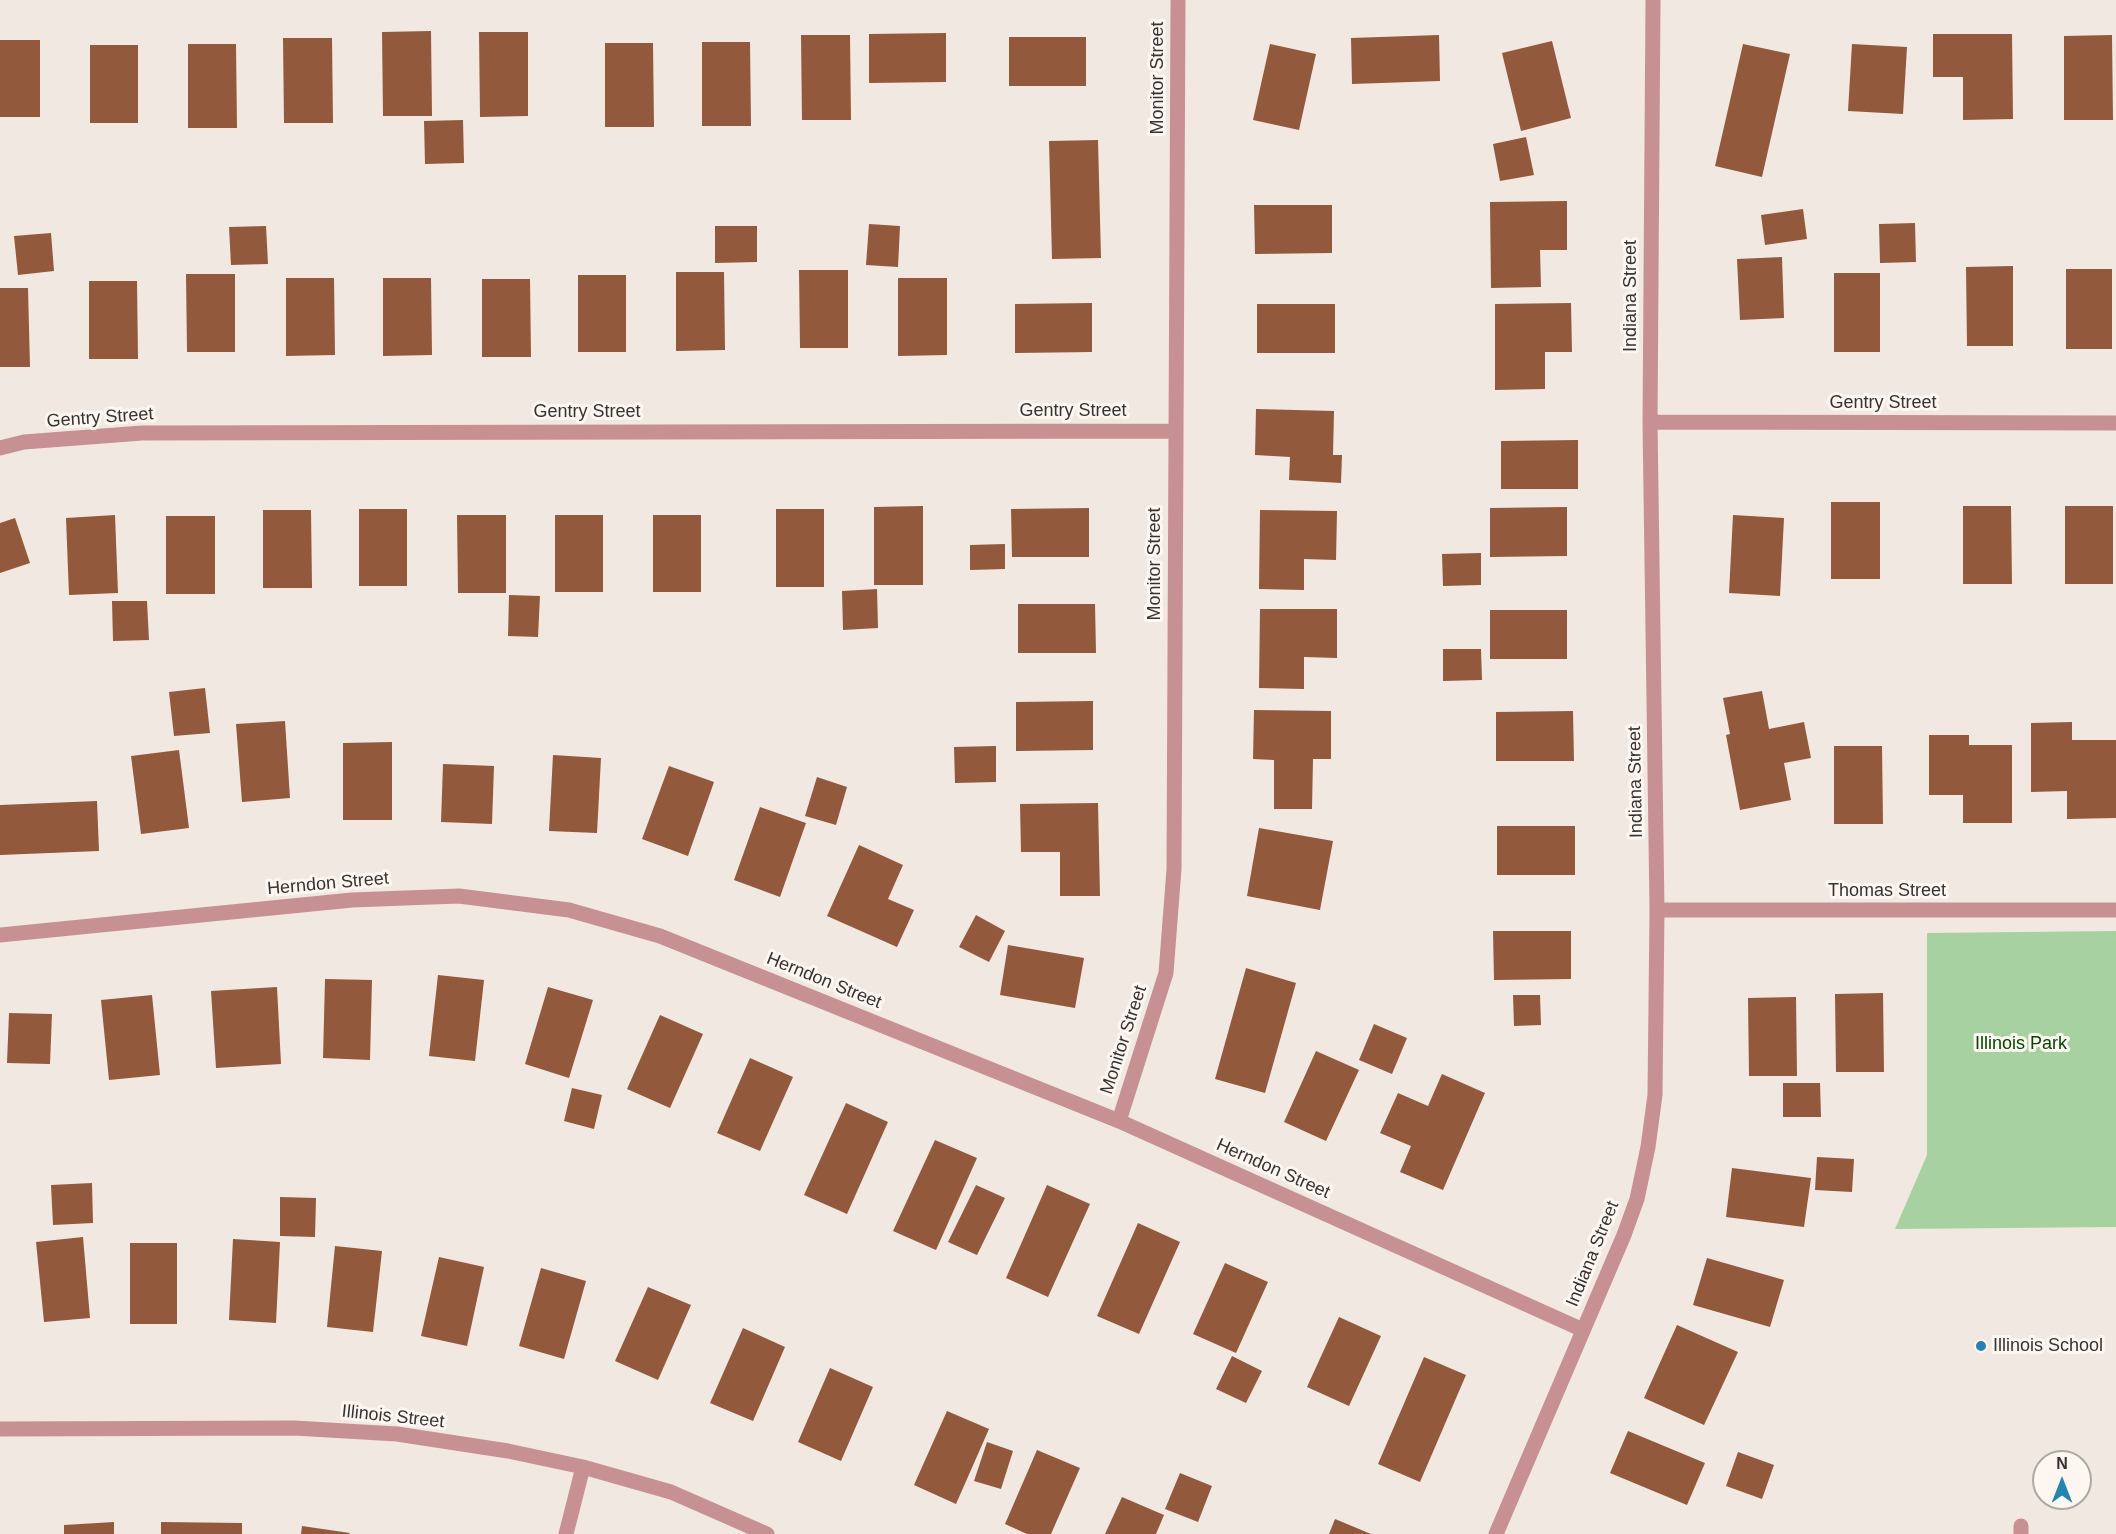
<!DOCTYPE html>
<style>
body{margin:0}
#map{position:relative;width:2116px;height:1534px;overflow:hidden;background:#f1e8e2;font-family:Arial,sans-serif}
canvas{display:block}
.north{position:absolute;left:2032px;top:1450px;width:60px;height:60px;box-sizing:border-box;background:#fef6f0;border:2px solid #aea8a4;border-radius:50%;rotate:0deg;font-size:16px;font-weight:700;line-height:24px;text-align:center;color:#363331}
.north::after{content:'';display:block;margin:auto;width:21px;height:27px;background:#2484b0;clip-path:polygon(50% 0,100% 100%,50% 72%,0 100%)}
</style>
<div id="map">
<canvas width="2116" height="1534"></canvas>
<div class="north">N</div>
</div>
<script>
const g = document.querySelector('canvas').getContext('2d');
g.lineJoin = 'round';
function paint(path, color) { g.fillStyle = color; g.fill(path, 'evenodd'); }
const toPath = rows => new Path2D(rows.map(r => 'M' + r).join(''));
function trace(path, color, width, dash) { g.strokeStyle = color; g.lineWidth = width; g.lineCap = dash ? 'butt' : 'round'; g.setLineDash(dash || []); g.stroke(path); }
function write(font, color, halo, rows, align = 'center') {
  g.font = font + ' Arial,sans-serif'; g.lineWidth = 6; g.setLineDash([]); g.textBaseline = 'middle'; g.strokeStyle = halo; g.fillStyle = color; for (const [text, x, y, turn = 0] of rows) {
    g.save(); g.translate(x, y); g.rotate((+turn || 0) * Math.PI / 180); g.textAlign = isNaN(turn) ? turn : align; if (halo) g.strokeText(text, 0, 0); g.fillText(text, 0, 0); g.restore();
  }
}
paint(toPath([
 [2116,931,2116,1227,1895,1229,1927,1155,1927,933]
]), '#a7d1a1');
paint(toPath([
 [431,31,432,116,383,116,382,32],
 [479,32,528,32,528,116,480,117],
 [946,33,946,82,869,83,869,34],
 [1933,34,2012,34,2013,119,1963,120,1963,77,1933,77],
 [801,35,850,35,851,120,802,120],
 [1439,35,1440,81,1352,84,1351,38],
 [2112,35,2113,120,2064,120,2064,36],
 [1009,37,1086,37,1086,86,1009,86],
 [283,38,332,38,333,123,284,123],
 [0,40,40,40,40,117,0,117],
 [1552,41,1571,118,1521,131,1502,53],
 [702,42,750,42,751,126,702,126],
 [605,43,653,43,654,127,605,127],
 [188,44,236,44,237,128,188,128],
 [1270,44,1316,54,1299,130,1253,120],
 [1743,44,1790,54,1762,177,1715,166],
 [1852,44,1907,47,1903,114,1848,111],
 [90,45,138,45,138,123,90,123],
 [463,120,464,163,425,164,424,121],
 [1526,137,1534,175,1500,181,1493,144],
 [1098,140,1101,258,1052,259,1049,141],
 [1567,201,1567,250,1540,250,1541,287,1491,288,1490,202],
 [1254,205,1332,205,1332,253,1255,254],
 [1803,209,1807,239,1765,245,1761,215],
 [1915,223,1916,262,1880,263,1879,224],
 [869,224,900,226,898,267,866,265],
 [266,226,268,264,231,265,229,227],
 [715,226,757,226,757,262,715,263],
 [51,233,54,271,18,275,14,236],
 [1782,257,1784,318,1740,320,1737,259],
 [2013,266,2013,346,1967,346,1966,267],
 [2066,269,2112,269,2112,349,2066,349],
 [799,270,848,270,848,348,800,348],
 [676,272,724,272,725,350,676,351],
 [1834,273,1880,273,1880,352,1834,352],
 [186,274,235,274,235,352,187,352],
 [578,275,626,275,626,352,578,352],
 [286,278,334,278,335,355,286,356],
 [383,278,431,278,432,355,383,356],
 [898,278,947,278,947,355,898,356],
 [482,279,530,279,531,357,482,357],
 [89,281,137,281,138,359,89,359],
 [0,288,28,288,30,367,0,367],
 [1092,303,1092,352,1015,353,1015,304],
 [1571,303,1572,352,1545,352,1545,389,1495,390,1495,304],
 [1257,304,1335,304,1335,353,1257,353],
 [1256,409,1334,411,1333,455,1342,455,1341,483,1289,480,1290,457,1255,455],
 [1578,440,1578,489,1501,489,1501,441],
 [1831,502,1880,502,1880,579,1831,579],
 [923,506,923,585,874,585,874,507],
 [1963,506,2011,506,2012,584,1963,584],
 [2065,506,2113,506,2113,584,2065,584],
 [1567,507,1567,556,1490,557,1490,508],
 [1089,508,1089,557,1012,557,1011,509],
 [359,509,407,509,407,586,359,586],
 [776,509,824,509,824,587,776,587],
 [263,510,311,510,312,588,263,588],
 [1260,510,1337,511,1336,560,1304,559,1304,590,1259,589],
 [115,515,118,593,69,595,66,518],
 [457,515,506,515,506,593,458,593],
 [555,515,603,515,603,592,555,592],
 [653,515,701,515,701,592,653,592],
 [1733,515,1784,518,1780,596,1729,593],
 [166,516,215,516,215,594,166,594],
 [15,518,30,563,0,573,0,523],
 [1005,544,1005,569,970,570,970,545],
 [1481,553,1481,585,1443,586,1442,554],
 [877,589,878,628,843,630,842,591],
 [509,595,540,596,538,637,508,636],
 [112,601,147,601,149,640,113,641],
 [1018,604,1095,604,1096,653,1018,653],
 [1260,609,1337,609,1337,658,1304,657,1304,689,1259,688],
 [1490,610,1567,610,1567,659,1490,659],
 [1443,649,1481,649,1482,680,1443,681],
 [205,688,210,733,174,736,169,692],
 [1762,691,1769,729,1804,722,1811,758,1784,763,1791,800,1740,810,1726,735,1730,734,1723,698],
 [1093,701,1093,750,1016,751,1016,702],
 [1254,710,1331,711,1331,759,1313,759,1312,809,1274,809,1274,760,1253,759],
 [1573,711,1574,761,1496,761,1496,712],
 [285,721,290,798,242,802,236,724],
 [2072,722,2072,740,2116,740,2116,818,2067,819,2067,791,2031,792,2031,723],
 [1929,735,1969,735,1969,745,2012,745,2012,823,1963,823,1963,795,1929,795],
 [392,742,392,820,343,820,343,743],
 [996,746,996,782,955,783,954,747],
 [1834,746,1882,746,1883,824,1834,824],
 [179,750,189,828,141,834,131,756],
 [553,755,601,758,597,833,549,831],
 [443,764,494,766,492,824,441,822],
 [669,766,714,782,688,856,642,839],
 [817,777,847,787,836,825,805,816],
 [97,801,99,851,0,855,0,805],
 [1098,803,1100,896,1060,896,1060,852,1021,852,1020,804],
 [760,807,806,823,780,897,734,880],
 [1497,826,1575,826,1575,875,1497,875],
 [1259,828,1333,841,1320,910,1247,896],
 [859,845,903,865,888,899,914,910,897,947,827,916],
 [976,915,1005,931,989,962,959,947],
 [1493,931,1571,931,1571,979,1494,980],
 [1008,945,1084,958,1075,1008,1000,995],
 [1246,968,1296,983,1265,1093,1215,1079],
 [438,975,484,980,475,1061,429,1056],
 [325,979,372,980,370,1060,323,1058],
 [277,987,281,1064,216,1068,211,991],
 [548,987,593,1000,569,1078,525,1064],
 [1883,993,1884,1072,1836,1072,1835,994],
 [152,995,160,1075,109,1080,101,1000],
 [1513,995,1540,995,1541,1025,1514,1026],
 [1796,997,1797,1076,1749,1076,1748,998],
 [9,1013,52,1014,50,1064,7,1063],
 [660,1015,703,1034,670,1108,627,1089],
 [1374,1024,1407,1038,1392,1074,1359,1060],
 [1316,1051,1359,1070,1326,1141,1284,1122],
 [750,1058,793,1077,760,1151,717,1133],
 [1442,1074,1485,1093,1443,1190,1400,1172,1411,1146,1380,1133,1398,1093,1428,1106],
 [1783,1083,1820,1083,1821,1117,1783,1117],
 [572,1088,602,1095,594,1129,564,1121],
 [846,1103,888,1122,847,1214,804,1195],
 [935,1140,977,1158,936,1250,893,1231],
 [1817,1157,1854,1159,1852,1192,1815,1190],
 [1732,1168,1811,1178,1804,1227,1726,1217],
 [92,1183,93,1223,53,1225,51,1185],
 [976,1185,1005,1198,977,1255,948,1242],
 [1047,1185,1090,1204,1048,1297,1006,1278],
 [280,1197,316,1198,315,1237,280,1236],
 [1138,1223,1180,1242,1139,1334,1097,1316],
 [83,1237,90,1318,44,1322,36,1242],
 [233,1239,280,1242,276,1323,229,1320],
 [130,1243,177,1243,177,1324,130,1324],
 [335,1246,382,1251,373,1332,327,1327],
 [439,1257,484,1267,467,1346,421,1336],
 [1707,1258,1784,1280,1770,1327,1693,1305],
 [1225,1263,1268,1282,1236,1353,1193,1334],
 [541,1268,586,1281,564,1359,519,1346],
 [648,1287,691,1305,658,1380,615,1361],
 [1339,1317,1381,1336,1349,1406,1307,1387],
 [1677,1325,1738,1352,1704,1425,1644,1398],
 [743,1328,785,1347,753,1421,710,1403],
 [1232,1356,1262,1371,1246,1403,1216,1389],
 [1424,1357,1466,1375,1420,1482,1378,1464],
 [830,1368,873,1387,841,1461,798,1442],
 [947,1411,989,1429,956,1504,914,1485],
 [1628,1431,1705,1463,1687,1505,1610,1473],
 [987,1442,1013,1451,1001,1489,974,1481],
 [1037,1450,1080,1468,1051,1534,1027,1534,1005,1524],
 [1738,1452,1774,1465,1762,1499,1726,1486],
 [1180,1473,1212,1486,1198,1522,1165,1509],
 [1122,1497,1164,1515,1156,1534,1105,1534],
 [1335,1519,1371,1534,1329,1534],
 [114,1522,114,1534,64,1534,64,1525],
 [161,1522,242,1523,242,1534,161,1534],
 [302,1526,350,1533,349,1534,301,1534]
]), '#92593c');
trace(toPath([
 [2021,1526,2021,1534]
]), '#c79194', 15);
trace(toPath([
 [1650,422,2116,423],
 [0,448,24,442,142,433,1175,431],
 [1657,910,2116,910],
 [0,935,352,900,459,896,569,910,660,936,1119,1121,1583,1330],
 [1119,1121,1166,973,1174,869,1178,0],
 [0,1429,294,1428,397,1434,508,1451,583,1467,671,1492,767,1534],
 [566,1534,583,1467],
 [1496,1534,1624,1235,1637,1199,1648,1147,1655,1095,1657,910,1650,422,1653,0]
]), '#c79194', 15);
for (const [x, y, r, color] of [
 [1981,1346,6,"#2484b0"]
]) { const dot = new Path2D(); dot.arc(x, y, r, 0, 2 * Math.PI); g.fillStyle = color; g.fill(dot); trace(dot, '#fef6f0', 2); }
write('18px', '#363331', '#fef6f0', [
 ["Monitor Street",1158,78,-90],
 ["Indiana Street",1631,296,-90],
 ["Gentry Street",1883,403],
 ["Gentry Street",1073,411],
 ["Gentry Street",587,412],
 ["Gentry Street",100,418,-4],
 ["Monitor Street",1155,564,-90],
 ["Indiana Street",1636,782,-91],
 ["Herndon Street",328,884,-5],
 ["Thomas Street",1887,891],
 ["Herndon Street",824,981,22],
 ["Monitor Street",1124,1040,-72],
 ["Herndon Street",1273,1169,24],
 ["Indiana Street",1593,1254,-68],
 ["Illinois Street",393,1417,6]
]);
write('18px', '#044600', '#fef6f0', [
 ["Illinois Park",2021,1044]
]);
write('18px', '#363331', '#fef6f0', [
 ["Illinois School",1993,1346]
], 'left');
</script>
